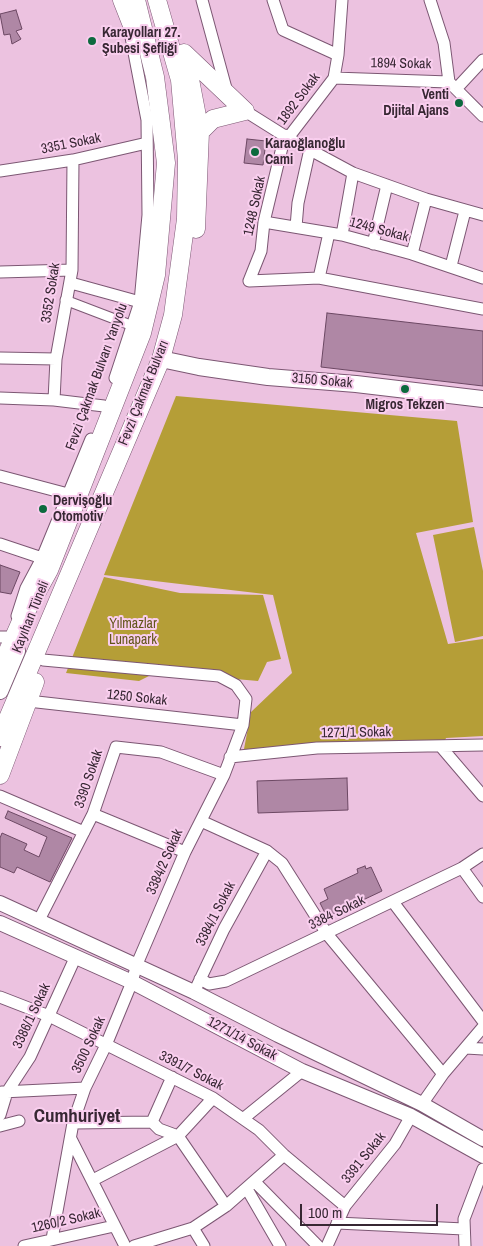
<!DOCTYPE html>
<meta charset="utf-8">
<style>
body{margin:0}
#map{position:relative;width:483px;height:1246px;overflow:hidden;background:#ecc2e0;font-family:"Archivo Narrow",sans-serif}
canvas{display:block}
.scale{position:absolute;left:300px;top:1204px;width:138px;height:22px;box-sizing:border-box;border:2px solid #372733;border-top:0;padding-left:6px;font-size:15px;line-height:18px;white-space:nowrap;color:#372733;-webkit-text-stroke:4px #f9ceee;paint-order:stroke}
</style>
<div id="map">
<canvas width="483" height="1246"></canvas>
<div class="scale">100 m</div>
</div>
<script>
const g = document.querySelector('canvas').getContext('2d');
g.lineJoin = 'round';
function paint(path, color) { g.fillStyle = color; g.fill(path, 'evenodd'); }
const toPath = rows => new Path2D(rows.map(r => 'M' + r).join(''));
function trace(path, color, width, dash) { g.strokeStyle = color; g.lineWidth = width; g.lineCap = dash ? 'butt' : 'round'; g.setLineDash(dash || []); g.stroke(path); }
function write(font, color, halo, rows, align = 'center') {
  g.font = font + ' "Archivo Narrow",sans-serif'; g.lineWidth = 4; g.setLineDash([]); g.textBaseline = 'middle'; g.strokeStyle = halo; g.fillStyle = color; for (const [text, x, y, turn = 0] of rows) {
    g.save(); g.translate(x, y); g.rotate((+turn || 0) * Math.PI / 180); g.textAlign = isNaN(turn) ? turn : align; if (halo) g.strokeText(text, 0, 0); g.fillText(text, 0, 0); g.restore();
  }
}
paint(toPath([
 [176,396,457,421,473,522,416,533,448,644,483,639,483,736,446,738,442,748,244,749,251,712,292,673,273,595,104,575],
 [474,527,483,571,483,636,455,642,433,535],
 [104,577,180,593,263,595,281,659,267,662,258,681,157,672,139,681,66,673]
]), '#b59e37');
const building = toPath([
 [16,10,22,29,16,31,21,39,12,44,10,34,4,35,0,14,16,10],
 [247,139,266,141,263,165,244,163,247,139],
 [327,313,483,331,483,386,321,367,327,313],
 [0,565,20,572,11,594,0,592,0,565],
 [347,778,348,810,258,813,257,781,347,778],
 [8,811,72,838,50,882,17,867,14,873,0,867,0,838,2,833,27,844,24,850,39,857,47,837,5,818,8,811],
 [365,866,366,869,371,867,382,891,327,917,320,903,328,899,324,889,358,873,357,869,365,866]
]);
paint(building, '#af87a5');
trace(building, '#6c4863', 1);
const pedestrian = toPath([
 [65,300,133,326]
]);
const minor = toPath([
 [202,0,227,92],
 [273,0,283,30,338,55],
 [430,0,444,43,449,82],
 [334,78,449,82,483,116],
 [456,89,483,60],
 [245,111,288,138,353,173,426,199,483,215],
 [288,138,334,78,338,55,342,0],
 [0,171,73,160,147,143],
 [264,222,342,235,412,254,483,278],
 [296,227,298,203,310,149],
 [342,235,353,173],
 [373,244,387,185],
 [412,254,426,199],
 [451,266,465,211],
 [0,272,72,270],
 [319,278,329,233],
 [249,281,319,278,483,309],
 [249,281,261,251,264,222,285,135],
 [71,283,140,302],
 [0,358,56,359],
 [115,378,140,302,148,215,147,120,130,32],
 [0,398,54,400,104,406],
 [54,400,56,359,72,270,73,160],
 [0,476,68,494],
 [0,544,42,558],
 [17,616,26,588,42,558,91,439],
 [0,637,6,637],
 [43,660,219,676,236,685,246,699,243,725,224,775,185,852,137,964,132,982,106,1045,85,1088,73,1123,52,1239],
 [28,701,243,725],
 [442,748,483,796],
 [230,757,317,748,483,745],
 [0,796,84,832],
 [93,814,185,852],
 [201,821,267,851,282,863,327,934,443,1074],
 [462,868,483,897],
 [393,902,483,1021],
 [39,920,93,814,116,747,161,752,224,775],
 [200,979,209,984,226,981,462,868,483,854],
 [197,986,224,929,267,851],
 [0,997,49,1016,213,1098,259,1130,284,1155,345,1206],
 [466,1048,483,1049],
 [2,1092,85,1088],
 [422,1104,443,1074,483,1027],
 [0,1115,7,1092,30,1057,76,956],
 [244,1118,302,1071],
 [152,1122,172,1077],
 [73,1123,152,1122,159,1129,178,1136,213,1098],
 [0,1126,19,1121],
 [71,1139,125,1246],
 [93,1180,178,1136,226,1206],
 [255,1182,318,1246],
 [247,1189,280,1246],
 [337,1223,464,1229],
 [193,1228,204,1246],
 [24,1246,114,1226],
 [134,1246,193,1228,226,1206,284,1155],
 [327,1246,345,1206,395,1144,411,1116],
 [465,1246,464,1219,483,1169]
]);
const tertiary = toPath([
 [0,903,194,992,278,1035,422,1104,483,1139],
 [0,923,132,982,302,1071,411,1116,483,1156]
]);
const secondary = toPath([
 [161,359,199,367,268,377,356,384,483,399],
 [0,691,17,651]
]);
const primary = toPath([
 [122,0,137,38],
 [184,53,245,111],
 [188,69,200,132,196,229],
 [200,132,213,119,245,111],
 [0,669,22,619,49,570,142,333,156,275,166,163,155,77,136,0],
 [0,737,161,359,173,315,186,219,187,160,180,80,157,0],
 [0,775,35,682]
]);
trace(pedestrian, '#7c5773', 11);
trace(minor, '#7c5773', 13);
trace(tertiary, '#7c5773', 16);
trace(secondary, '#7c5773', 18);
trace(primary, '#7c5773', 19);
trace(pedestrian, '#fff', 9);
trace(minor, '#fff', 11);
trace(tertiary, '#fff', 14);
trace(secondary, '#fff', 16);
trace(primary, '#fff', 18);
for (const [x, y, r, color] of [
 [92,41,5,"#0c6a3e"],
 [459,103,5,"#0c6a3e"],
 [255,152,5,"#0c6a3e"],
 [405,389,5,"#0c6a3e"],
 [43,509,5,"#0c6a3e"]
]) { const dot = new Path2D(); dot.arc(x, y, r, 0, 2 * Math.PI); g.fillStyle = color; g.fill(dot); trace(dot, '#f9ceee', 2); }
write('bold 14px', '#372733', '#f9ceee', [
 ["Karayolları 27.",102,33],
 ["Şubesi Şefliği",102,49],
 ["Venti",449,95,"right"],
 ["Dijital Ajans",449,111,"right"],
 ["Karaoğlanoğlu",265,144],
 ["Cami",265,160],
 ["Migros Tekzen",405,405,"center"],
 ["Dervişoğlu",53,501],
 ["Otomotiv",53,517]
], 'left');
write('14px', '#372733', '#f9ceee', [
 ["1894 Sokak",401,64,1],
 ["1892 Sokak",299,99,-53],
 ["3351 Sokak",71,144,-11],
 ["1248 Sokak",255,206,-78],
 ["1249 Sokak",379,230,15],
 ["3352 Sokak",51,293,-81],
 ["Fevzi Çakmak Bulvarı Yanyolu",97,377,-70],
 ["3150 Sokak",322,381,5],
 ["Fevzi Çakmak Bulvarı",144,393,-68],
 ["Kayıhan Tüneli",31,617,-68],
 ["1250 Sokak",137,698,6],
 ["1271/1 Sokak",356,733,-1],
 ["3390 Sokak",89,779,-71],
 ["3384/2 Sokak",165,862,-66],
 ["3384 Sokak",337,913,-26],
 ["3384/1 Sokak",216,914,-63],
 ["3386/1 Sokak",32,1016,-65],
 ["1271/14 Sokak",242,1039,28],
 ["3500 Sokak",89,1045,-65],
 ["3391/7 Sokak",191,1071,27],
 ["3391 Sokak",364,1158,-51],
 ["1260/2 Sokak",66,1221,-13]
]);
write('14px', '#62551a', '#f9ceee', [
 ["Yılmazlar",133,624],
 ["Lunapark",133,640]
]);
write('bold 19px', '#372733', '#f9ceee', [
 ["Cumhuriyet",77,1117]
]);
</script>
